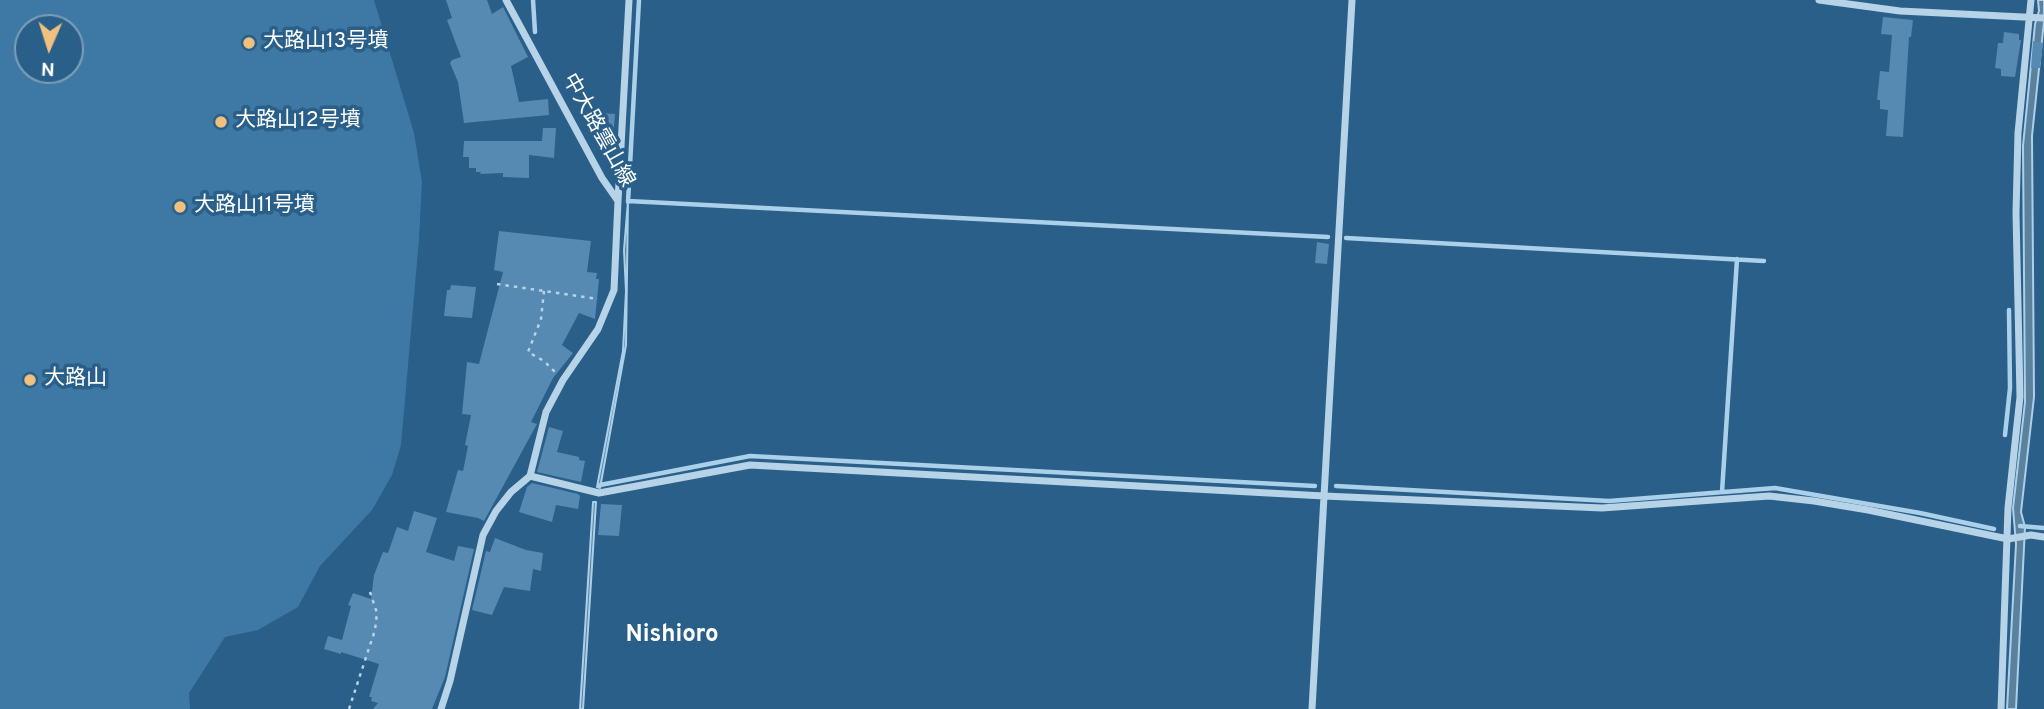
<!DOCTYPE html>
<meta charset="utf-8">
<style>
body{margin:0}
#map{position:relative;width:2044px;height:709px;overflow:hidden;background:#295f89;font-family:Overpass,sans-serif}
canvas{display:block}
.north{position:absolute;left:14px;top:14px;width:70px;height:70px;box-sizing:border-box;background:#295f89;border:2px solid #7f9fb8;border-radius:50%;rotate:183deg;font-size:19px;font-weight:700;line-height:28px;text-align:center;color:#fff}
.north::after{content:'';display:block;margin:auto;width:24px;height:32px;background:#efc07e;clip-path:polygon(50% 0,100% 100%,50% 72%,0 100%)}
</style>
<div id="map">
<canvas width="2044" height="709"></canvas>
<div class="north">N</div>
</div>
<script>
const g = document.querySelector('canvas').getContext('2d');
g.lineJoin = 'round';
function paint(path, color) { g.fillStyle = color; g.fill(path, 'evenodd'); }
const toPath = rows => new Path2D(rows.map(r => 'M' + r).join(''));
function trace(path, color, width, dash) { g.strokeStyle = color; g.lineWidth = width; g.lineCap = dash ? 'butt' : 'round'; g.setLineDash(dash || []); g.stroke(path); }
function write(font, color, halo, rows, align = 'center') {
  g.font = font + ' Overpass,"Noto Sans JP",sans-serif'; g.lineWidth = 7; g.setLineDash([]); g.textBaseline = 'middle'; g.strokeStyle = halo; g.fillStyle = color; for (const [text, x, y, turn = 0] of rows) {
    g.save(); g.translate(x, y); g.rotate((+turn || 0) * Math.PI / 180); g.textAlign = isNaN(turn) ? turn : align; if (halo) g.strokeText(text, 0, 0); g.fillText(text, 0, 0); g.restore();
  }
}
paint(toPath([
 [0,0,374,0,414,133,422,182,419,239,401,445,392,475,372,510,320,566,298,607,258,630,225,637,189,693,190,709,0,709],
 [28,28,70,28,70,70,28,70]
]), '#3e79a5');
const water = toPath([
 [2038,0,2044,0,2044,21,2032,136,2034,397,2021,512,2025,527,2016,709,2007,709,2016,544,2013,508,2025,402,2023,146,2035,24,2039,11,2038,0],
 [628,201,626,345,600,488,597,487,623,351,626,291,624,250,628,201],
 [593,502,596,502,583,709,580,709,593,502]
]);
paint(water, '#5c819c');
trace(water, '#abd0e9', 2);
trace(toPath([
 [533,0,535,32],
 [628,201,1328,237],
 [628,202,639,0],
 [1346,238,1764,261],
 [2005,435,2010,388,2009,310],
 [600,485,750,456,1315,486],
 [1336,486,1609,501,1775,488,1920,513,1994,529],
 [1722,492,1737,259],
 [2020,526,2044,528]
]), '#abd0e9', 4.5);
paint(toPath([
 [446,0,487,0,492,14,503,7,528,57,511,66,519,102,548,99,549,115,464,123,458,82,450,63,452,60,461,57,447,20,452,18],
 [1883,17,1913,20,1911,37,1909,37,1903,137,1886,136,1888,110,1880,109,1880,100,1877,100,1880,71,1889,72,1892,35,1881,34],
 [2004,32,2019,34,2019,40,2021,40,2015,77,2001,76,2001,69,1995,68,1998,43,2003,43],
 [2033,41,2043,43,2040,68,2031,68],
 [586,112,615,114,613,140,594,139,595,131,590,131,591,126,586,126],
 [543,128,556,128,554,158,529,155,529,178,503,177,503,173,480,174,481,172,476,172,476,168,469,168,469,157,463,157,464,141,542,141],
 [499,231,591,241,587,272,597,273,596,279,599,279,595,319,579,313,562,345,573,353,553,378,531,422,537,424,484,521,478,518,446,512,458,470,463,471,468,446,465,445,471,415,462,414,467,362,479,364,503,272,494,270],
 [1317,242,1329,244,1327,264,1315,263],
 [451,285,476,287,472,318,444,316,447,290,450,290],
 [549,427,563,431,557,452,579,457,579,460,585,461,581,482,537,472],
 [532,483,578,494,580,496,578,509,556,505,552,522,519,512,527,487],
 [601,504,622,505,619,536,598,535],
 [414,511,437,518,426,552,454,561,458,546,474,549,445,677,432,709,373,709,378,703,371,701,372,697,369,697,379,664,341,652,341,654,324,649,328,636,342,640,351,606,348,605,353,593,371,599,374,575,383,552,388,553,397,527,408,531],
 [495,538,526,550,543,553,541,571,533,569,530,591,504,587,492,615,472,610,486,551,490,552]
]), '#568ab2');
trace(toPath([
 [497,284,598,299],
 [544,291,541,319,528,352,544,361,555,372],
 [349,709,375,630,377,613,369,589]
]), '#b6d3e8', 2.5, [3.5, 5]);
trace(toPath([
 [1819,0,1900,11,2044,18],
 [618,201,629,0],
 [530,476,599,493,750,465,1324,496,1602,508,1769,496,1814,501,1868,510,2008,539,2031,535,2044,537],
 [441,709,450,681,483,535,496,511,511,492,530,476,546,412,563,380,598,329,614,290,618,201,602,178,506,0],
 [1312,709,1352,0],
 [2001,709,2008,508,2020,397,2016,213,2018,133,2031,0]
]), '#b6d3e8', 7);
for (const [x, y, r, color] of [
 [249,43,7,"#efc07e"],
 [221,122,7,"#efc07e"],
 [180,207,7,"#efc07e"],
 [30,380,7,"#efc07e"]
]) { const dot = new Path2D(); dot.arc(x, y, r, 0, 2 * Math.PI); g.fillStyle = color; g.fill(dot); trace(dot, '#295f89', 2.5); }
write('21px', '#fff', '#295f89', [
 ["大路山13号墳",263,43],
 ["大路山12号墳",235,122],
 ["大路山11号墳",194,207],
 ["大路山",44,380]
], 'left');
write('21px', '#fff', '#295f89', [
 ["中大路雲山線",597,131,61]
]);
write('bold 24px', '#fff', '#295f89', [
 ["Nishioro",672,636]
]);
</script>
